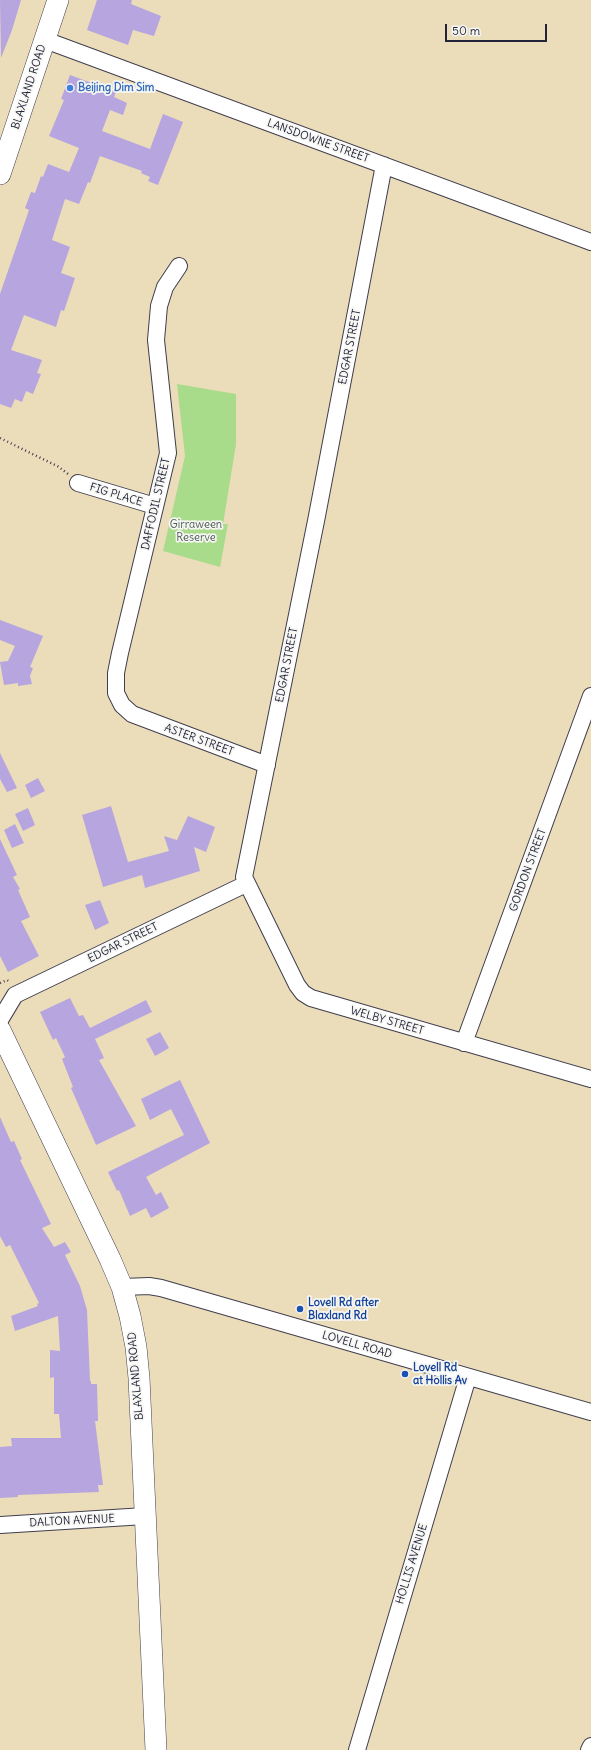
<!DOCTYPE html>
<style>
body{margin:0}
#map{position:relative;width:591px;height:1750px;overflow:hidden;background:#ebddba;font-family:Delius,sans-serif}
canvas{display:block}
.scale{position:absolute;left:445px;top:24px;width:102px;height:18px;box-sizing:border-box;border:2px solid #22223b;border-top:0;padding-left:5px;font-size:12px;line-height:14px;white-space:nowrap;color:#22223b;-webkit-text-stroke:3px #f6f6f2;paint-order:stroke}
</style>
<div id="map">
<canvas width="591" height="1750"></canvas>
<div class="scale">50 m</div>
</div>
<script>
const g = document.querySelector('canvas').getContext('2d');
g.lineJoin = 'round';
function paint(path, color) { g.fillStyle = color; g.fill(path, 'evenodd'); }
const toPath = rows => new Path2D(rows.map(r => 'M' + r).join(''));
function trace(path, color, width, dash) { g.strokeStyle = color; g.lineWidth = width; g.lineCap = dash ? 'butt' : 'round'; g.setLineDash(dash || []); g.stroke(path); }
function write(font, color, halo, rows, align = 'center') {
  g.font = font + ' Delius,sans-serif'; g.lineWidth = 3.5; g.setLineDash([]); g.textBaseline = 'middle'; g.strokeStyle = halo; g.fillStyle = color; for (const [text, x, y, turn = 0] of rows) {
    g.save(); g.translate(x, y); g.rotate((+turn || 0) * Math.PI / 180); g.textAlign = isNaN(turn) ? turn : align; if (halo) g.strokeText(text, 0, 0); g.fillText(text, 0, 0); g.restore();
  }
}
paint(toPath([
 [177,384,236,394,236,444,223,524,228,524,220,567,163,551,185,456]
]), '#a8db8a');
paint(toPath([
 [0,0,21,0,12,30,1,58],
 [97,0,132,0,131,4,161,16,154,36,133,30,128,45,87,30],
 [70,75,116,92,114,97,127,103,123,115,110,110,102,131,150,149,163,114,183,122,158,185,148,181,150,177,141,173,142,171,100,156,90,183,88,182,79,204,65,199,52,240,70,247,61,273,75,278,64,311,61,310,56,327,24,315,11,350,42,360,37,373,41,374,33,394,26,391,22,402,15,399,11,408,0,404,0,294,29,210,25,208,31,192,35,193,41,176,43,177,48,164,69,172,79,148,49,136,64,100,61,99],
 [0,620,43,636,30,667,33,668,30,676,32,684,18,686,18,683,4,685,0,662,8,661,15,646,0,640],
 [0,753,17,788,7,792,0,779],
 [38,778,45,791,31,798,25,785],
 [111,806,128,862,169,851,164,836,177,840,188,816,215,827,206,852,194,847,200,871,145,888,142,875,103,887,82,815],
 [28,808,35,825,23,831,15,814],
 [15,824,24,843,12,848,4,830],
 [0,839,17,875,13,877,20,889,18,890,30,917,21,921,39,956,8,972,0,956],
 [100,900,109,923,95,930,85,905],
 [70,998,79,1016,83,1015,90,1028,146,1000,152,1012,95,1039,104,1058,99,1060,136,1126,96,1145,71,1088,73,1087,62,1059,65,1057,56,1038,53,1040,40,1012],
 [160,1032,169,1048,155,1056,146,1039],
 [180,1080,210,1143,146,1177,156,1195,161,1192,169,1208,151,1218,146,1208,130,1216,119,1190,117,1191,108,1172,184,1135,171,1109,150,1120,141,1099],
 [0,1117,11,1142,14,1141,22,1159,20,1160,51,1224,42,1228,54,1247,65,1242,71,1252,65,1255,80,1286,87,1310,90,1381,91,1381,91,1384,97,1384,98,1421,95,1421,103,1485,98,1485,99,1492,18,1495,18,1497,0,1498,0,1447,12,1446,11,1438,61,1438,59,1414,54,1414,54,1377,50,1378,50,1350,60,1351,58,1316,15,1331,11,1316,38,1306,37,1304,39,1303,10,1245,6,1247,0,1236]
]), '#b6a5df');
const minor = toPath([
 [45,40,591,242],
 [384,165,316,521,244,877,297,985,303,993,311,998,591,1079],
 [179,266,165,287,159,306,156,340,168,453,120,653,116,673,116,693,122,705,132,714,267,765],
 [78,483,155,506],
 [0,1020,15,995,246,884],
 [464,1043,591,696],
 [122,1287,149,1286,161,1288,591,1412],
 [0,1525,145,1516],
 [357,1750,468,1377],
 [589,1750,591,1746]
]);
const major = toPath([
 [0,174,58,0],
 [0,1030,110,1259,122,1287,130,1316,136,1347,139,1378,156,1750]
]);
trace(minor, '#403e4e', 18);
trace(major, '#403e4e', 22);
trace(toPath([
 [0,438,59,467,68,474],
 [0,983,7,980,10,982]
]), '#403e4e', 2.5, [1, 3]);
trace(minor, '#fff', 16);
trace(major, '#fff', 21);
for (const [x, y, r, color] of [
 [70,88,4,"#3f7fe0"],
 [300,1309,4,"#1a4fb4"],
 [405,1374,4,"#1a4fb4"]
]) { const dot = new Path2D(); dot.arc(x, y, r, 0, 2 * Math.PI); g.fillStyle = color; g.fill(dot); trace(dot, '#f6f6f2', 1.5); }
write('11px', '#22223b', '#f6f6f2', [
 ["BLAXLAND ROAD",29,87,-72],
 ["LANSDOWNE STREET",318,141,20],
 ["EDGAR STREET",350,347,-79],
 ["FIG PLACE",116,495,17],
 ["DAFFODIL STREET",156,504,-77],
 ["EDGAR STREET",287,665,-79],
 ["ASTER STREET",199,740,20],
 ["GORDON STREET",528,870,-70],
 ["EDGAR STREET",123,943,-26],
 ["WELBY STREET",387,1021,16],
 ["LOVELL ROAD",357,1345,16],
 ["BLAXLAND ROAD",136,1376,-95],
 ["DALTON AVENUE",72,1521,-3],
 ["HOLLIS AVENUE",412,1564,-73]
]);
write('bold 11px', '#366cbe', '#f6f6f2', [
 ["Beijing Dim Sim",78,88]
], 'left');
write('11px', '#4a5a53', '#f6f6f2', [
 ["Girraween",196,525],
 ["Reserve",196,538]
]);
write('bold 11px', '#164399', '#f6f6f2', [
 ["Lovell Rd after",308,1303],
 ["Blaxland Rd",308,1316],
 ["Lovell Rd",413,1368],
 ["at Hollis Av",413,1381]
], 'left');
</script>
